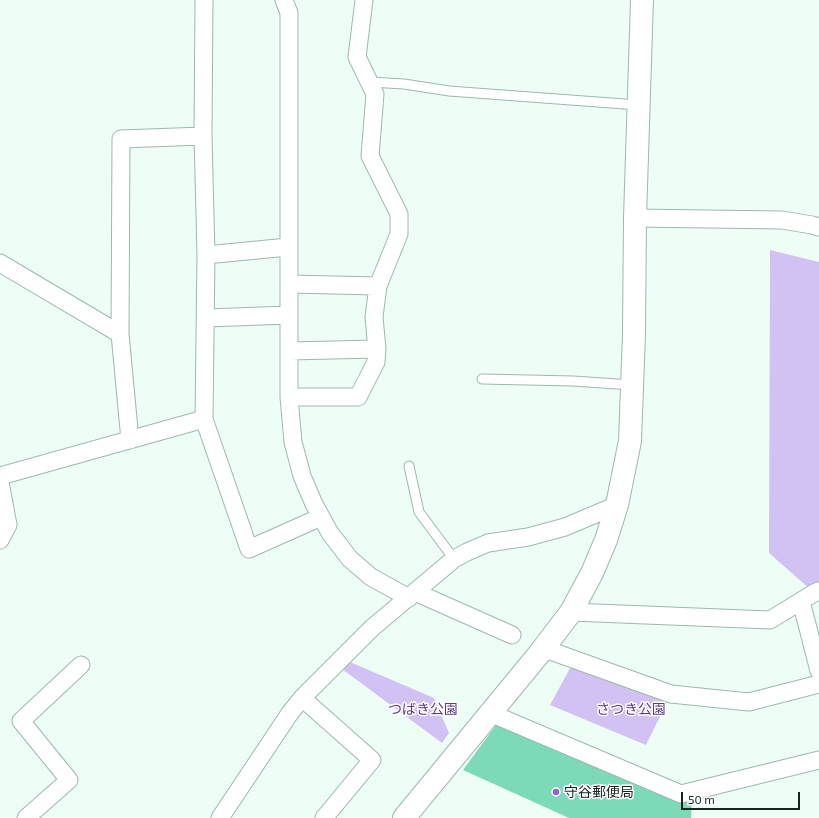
<!DOCTYPE html>
<meta charset="utf-8">
<style>
body{margin:0}
#map{position:relative;width:819px;height:818px;overflow:hidden;background:#eefef7;font-family:"Exo 2",sans-serif}
canvas{display:block}
.scale{position:absolute;left:681px;top:792px;width:119px;height:18px;box-sizing:border-box;border:2px solid #19231f;border-top:0;padding-left:5px;font-size:12px;line-height:14px;white-space:nowrap;color:#19231f;-webkit-text-stroke:3px #fff;paint-order:stroke}
</style>
<div id="map">
<canvas width="819" height="818"></canvas>
<div class="scale">50 m</div>
</div>
<script>
const g = document.querySelector('canvas').getContext('2d');
g.lineJoin = 'round';
function paint(path, color) { g.fillStyle = color; g.fill(path, 'evenodd'); }
const toPath = rows => new Path2D(rows.map(r => 'M' + r).join(''));
function trace(path, color, width, dash) { g.strokeStyle = color; g.lineWidth = width; g.lineCap = dash ? 'butt' : 'round'; g.setLineDash(dash || []); g.stroke(path); }
function write(font, color, halo, rows, align = 'center') {
  g.font = font + ' "Exo 2","Noto Sans JP",sans-serif'; g.lineWidth = 3; g.setLineDash([]); g.textBaseline = 'middle'; g.strokeStyle = halo; g.fillStyle = color; for (const [text, x, y, turn = 0] of rows) {
    g.save(); g.translate(x, y); g.rotate((+turn || 0) * Math.PI / 180); g.textAlign = isNaN(turn) ? turn : align; if (halo) g.strokeText(text, 0, 0); g.fillText(text, 0, 0); g.restore();
  }
}
paint(toPath([
 [770,250,819,262,819,597,769,553],
 [575,659,671,694,646,745,550,705],
 [350,662,434,698,449,733,442,743,342,669]
]), '#d2c1f3');
paint(toPath([
 [496,725,681,794,692,801,691,818,569,818,463,770]
]), '#7cdab9');
const lane = toPath([
 [370,82,404,84,449,91,638,105],
 [482,379,573,381,632,385],
 [409,466,419,512,454,559]
]);
const street = toPath([
 [204,0,203,136,206,255],
 [284,0,289,13,289,397,293,442,302,476,314,504,330,533,350,559,371,577,409,598],
 [635,218,782,220,812,225,819,227],
 [288,247,206,255,204,419,249,549,321,517],
 [0,263,120,334],
 [289,284,378,286,399,234,399,214,370,156,375,94,357,57,364,0],
 [206,318,289,315],
 [289,351,377,349],
 [289,397,358,397,376,362,377,349,374,317,378,286],
 [130,440,120,334,121,139,203,136],
 [0,476,204,419],
 [0,482,8,525,0,540],
 [415,592,512,635],
 [801,601,819,671],
 [571,612,770,620,814,593,819,591],
 [545,649,671,694,749,702,819,684],
 [302,698,372,760,324,818],
 [490,713,681,794,819,760],
 [26,818,69,780,21,721,81,665],
 [220,818,290,713,302,698,372,628,454,559,467,552,488,543,528,537,565,527,617,505]
]);
const secondary = toPath([
 [404,818,539,654,571,612,592,573,606,540,617,505,630,441,634,334,635,218,642,0]
]);
trace(lane, '#9db8ad', 11);
trace(street, '#9db8ad', 19);
trace(secondary, '#9db8ad', 24);
trace(lane, '#fff', 9);
trace(street, '#fff', 17);
trace(secondary, '#fff', 22);
for (const [x, y, r, color] of [
 [556,792,4,"#915fd8"]
]) { const dot = new Path2D(); dot.arc(x, y, r, 0, 2 * Math.PI); g.fillStyle = color; g.fill(dot); trace(dot, '#fff', 1.5); }
write('14px', '#5c398b', '#fff', [
 ["つばき公園",423,709],
 ["さつき公園",631,709]
]);
write('14px', '#19231f', '#fff', [
 ["守谷郵便局",564,792]
], 'left');
</script>
